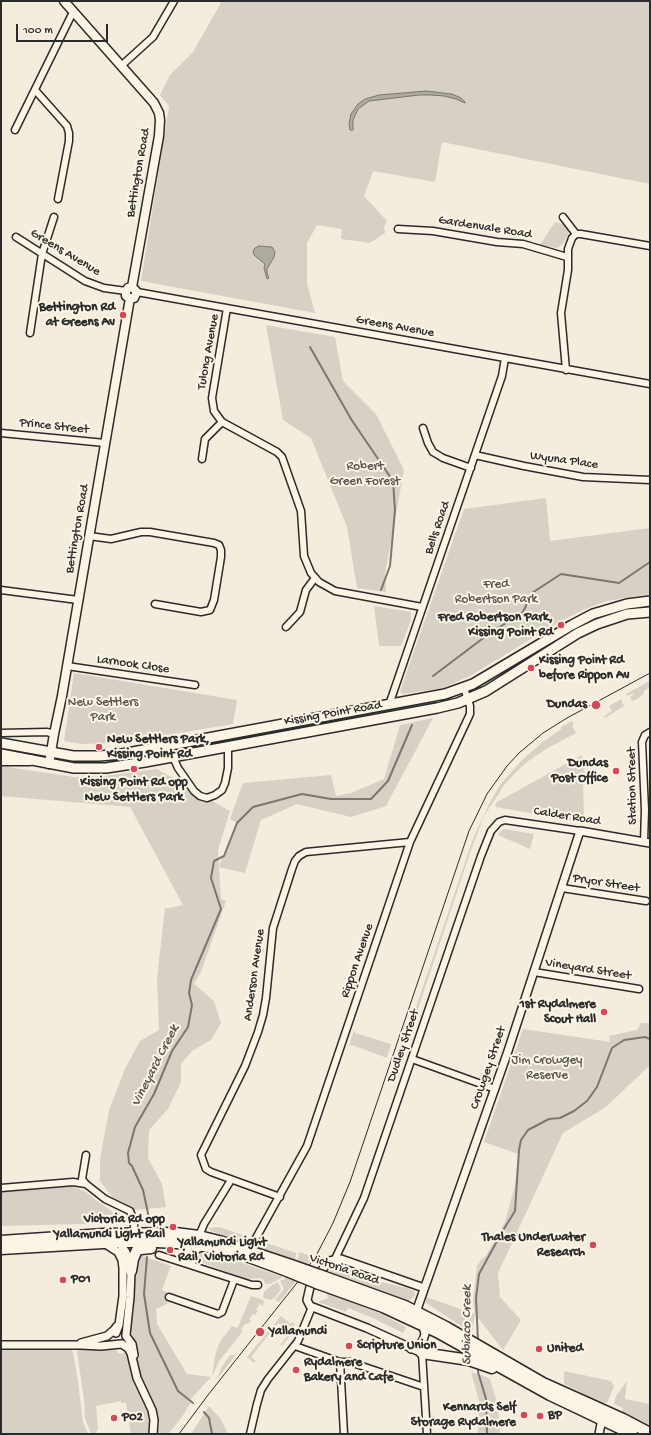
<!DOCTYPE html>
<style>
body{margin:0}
#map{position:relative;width:651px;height:1435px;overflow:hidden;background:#f4edde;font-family:"Gochi Hand",sans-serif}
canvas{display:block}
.frame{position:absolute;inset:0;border:2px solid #2b2b2b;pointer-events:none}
.scale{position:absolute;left:16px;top:24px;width:92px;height:18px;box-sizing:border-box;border:2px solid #2b2b2b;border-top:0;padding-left:5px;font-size:12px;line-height:14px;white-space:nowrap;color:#2b2b2b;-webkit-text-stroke:3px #fcf5e5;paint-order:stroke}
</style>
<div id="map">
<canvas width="651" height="1435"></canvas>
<div class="frame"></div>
<div class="scale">100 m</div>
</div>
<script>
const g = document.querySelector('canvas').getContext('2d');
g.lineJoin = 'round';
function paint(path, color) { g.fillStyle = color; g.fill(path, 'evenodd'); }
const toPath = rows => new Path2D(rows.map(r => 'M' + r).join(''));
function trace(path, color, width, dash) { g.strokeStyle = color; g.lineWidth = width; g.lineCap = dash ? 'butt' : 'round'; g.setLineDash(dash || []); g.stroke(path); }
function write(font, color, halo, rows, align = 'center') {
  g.font = font + ' "Gochi Hand",sans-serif'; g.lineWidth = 4; g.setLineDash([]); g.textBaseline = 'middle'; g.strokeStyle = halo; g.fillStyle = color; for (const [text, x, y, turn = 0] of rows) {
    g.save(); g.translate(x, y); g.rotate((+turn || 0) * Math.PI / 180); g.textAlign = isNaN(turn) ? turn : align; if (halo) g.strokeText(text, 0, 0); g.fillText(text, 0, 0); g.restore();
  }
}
paint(toPath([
 [222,1,650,1,650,184,442,142,435,182,373,171,364,196,387,221,384,227,385,233,370,243,341,239,342,229,317,225,307,243,307,283,315,313,141,281,169,106,160,95,170,75,193,52],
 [555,222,563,224,569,229,568,235,563,244,557,248,540,245],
 [266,325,335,337,343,381,376,414,404,470,385,574,386,592,357,588,347,527,311,438,283,420],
 [546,498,550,541,650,528,650,594,607,601,585,609,557,623,470,676,440,689,402,694,400,691,464,509],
 [374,606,411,612,411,620,401,646,379,646],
 [74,673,237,700,233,724,120,743,82,744,64,741],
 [650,681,650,687,644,691,644,694,637,699,632,701,630,697,634,694,633,693,627,696,626,694],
 [621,699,624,706,605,718,604,716,612,711,609,706],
 [433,718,386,806,351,817,297,804,261,820,245,873,219,867,221,899,226,901,201,972,194,984,214,1001,221,1023,211,1040,192,1051,181,1064,181,1082,168,1109,149,1130,148,1158,162,1184,166,1207,134,1210,125,1203,113,1198,100,1181,100,1159,109,1110,125,1069,140,1041,159,1030,157,978,165,908,169,908,183,905,130,807,1,796,1,766,74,777,104,776,157,769,230,811,218,850,219,866,237,823,230,819,243,783,331,775,336,796,351,793,384,779,400,725],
 [572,721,574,725,572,726,576,733,546,749,527,762,516,772,505,784,484,816,470,853,417,1012,415,1012,411,1028,409,1028,473,839,489,804,500,785,522,760,544,741,561,729,561,727],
 [582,755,585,774,583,774,583,779,584,821,581,822,496,807,495,805,497,802],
 [504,829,534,834,530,849,498,835,501,831],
 [641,1023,650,1023,650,1065,606,1107,563,1133,498,1273,500,1297,521,1320,503,1350,475,1314,472,1333,426,1303,426,1297,475,1314,473,1301,477,1266,481,1260,486,1256,505,1222,515,1185,518,1154,484,1142,523,1029,610,1042,609,1036,637,1030],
 [354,1030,355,1033,391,1044,387,1058,352,1045,349,1046],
 [69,1185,86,1192,97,1201,122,1218,122,1223,1,1226,1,1191],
 [219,1227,296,1253,295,1261,211,1231,208,1228],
 [299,1252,310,1256,308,1260,310,1261,293,1285,279,1302,278,1302,275,1300,284,1289,280,1281,285,1279,298,1261],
 [200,1253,209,1253,222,1256,283,1277,270,1284,265,1284,264,1280,260,1278,246,1279,200,1262,198,1260],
 [140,1255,171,1266,162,1290,172,1294,171,1302,156,1309,157,1324,187,1374,212,1377,215,1356,218,1346,221,1340,232,1326,237,1328,238,1327,251,1296,263,1300,264,1302,263,1306,260,1304,256,1309,258,1311,255,1315,253,1314,249,1319,251,1321,248,1324,246,1323,241,1329,243,1331,219,1361,213,1375,188,1402,191,1402,182,1417,168,1434,156,1434,158,1426,157,1415,140,1377,137,1364,136,1347,130,1329,133,1316,134,1304,131,1299,132,1275,136,1275,137,1262],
 [341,1266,358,1275,372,1279,372,1281,380,1284,381,1282,407,1288,413,1291,414,1290,415,1296,410,1300,406,1301,328,1273,334,1267],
 [278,1282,281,1289,274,1299,273,1298,271,1300,263,1298,264,1292,271,1286],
 [327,1293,381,1314,406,1327,403,1333,373,1318,348,1308,346,1312,318,1302,328,1298],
 [281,1316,291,1324,292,1322,295,1325,291,1334,282,1346,280,1345,290,1333,278,1323,251,1357,256,1361,254,1363,247,1357],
 [88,1348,99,1350,116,1350,118,1353,122,1354,126,1351,130,1357,134,1381,148,1409,151,1420,150,1434,131,1434,126,1403,121,1403,121,1401,96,1406,98,1429,95,1434,91,1434,85,1418,84,1399,77,1352,78,1349],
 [1,1349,70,1349,73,1352,78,1382,83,1422,88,1434,1,1434],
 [230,1355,236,1355,217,1379,221,1368],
 [564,1371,611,1381,614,1386,607,1403,599,1402,564,1384],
 [471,1372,484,1376,490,1379,498,1406,500,1434,478,1434,479,1401],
 [627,1381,625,1399,650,1404,650,1425,622,1412,623,1408,614,1404,616,1396],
 [209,1406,220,1418,228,1434,191,1434]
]), '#d6d1c4');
const water = toPath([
 [426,91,452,94,461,98,465,102,465,103,456,99,444,96,431,95,419,95,369,101,358,109,353,120,353,130,350,130,349,124,351,114,358,104,365,99,379,95,426,91],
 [259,246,272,247,275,252,274,257,267,269,267,273,269,278,267,279,264,268,265,264,254,255,253,251,255,248,259,246]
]);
paint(water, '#afaaa0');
trace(water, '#7a7771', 1);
trace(toPath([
 [310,347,351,419,393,481,395,510,390,566,381,590],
 [433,676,486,636,523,612,532,593,561,574,619,583,650,562],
 [149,1224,149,1218,143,1190,132,1166,129,1163,128,1153,135,1127,154,1094,172,1051,188,1027,192,1005,189,993,191,980,221,909,211,878,214,861,224,856,237,823,253,807,302,794,331,799,371,799,388,781,412,725],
 [147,1257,144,1294,150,1333,178,1391,193,1403],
 [478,1341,476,1298,479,1274,502,1232,515,1211,519,1150,521,1140,528,1130,549,1119,560,1118,574,1111,587,1101,597,1087,612,1048,624,1040,645,1037,650,1039],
 [478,1366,478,1372,486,1399,487,1434],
 [204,1412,209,1418,212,1434]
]), '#7a7771', 2);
const minor = toPath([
 [121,66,153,37,174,1],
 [35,90,67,126,69,133,69,141,58,199],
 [15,130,73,12],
 [563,217,576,234],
 [398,229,433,231,497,242,523,244,567,257],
 [16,237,85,281,104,288,126,291],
 [137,292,650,384],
 [227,308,212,398,214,411,222,422,277,452,282,457,301,511,304,556,311,573,319,582,335,591,422,607],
 [30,333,42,254,54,217],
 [566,370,561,313,568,270,568,249,572,238,576,234,581,234,650,246],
 [423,428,428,443,433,452,443,458,471,468],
 [1,433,105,443],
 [475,455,524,466,583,477,650,480],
 [202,459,205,439,222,422],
 [89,536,111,539,141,532,150,532,214,543,219,545,221,550,221,557,214,600,210,610,201,612,155,604],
 [1,590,78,600],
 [286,627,300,612,306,590,315,578],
 [67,666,195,685],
 [389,705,502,376,505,358],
 [1,733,47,732,54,734],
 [173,757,178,768,194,791,200,796,207,798,215,795,222,790,225,783,228,768,228,747],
 [644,842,645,810,642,742,645,735,650,732],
 [562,888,646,901],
 [534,972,639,989],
 [412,1059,495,1089],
 [86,1184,82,1179,86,1155],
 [1,1188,73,1182,86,1184,105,1199,130,1211,134,1221,134,1232],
 [280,1197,211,1172,206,1169,201,1155,245,1066,258,1032,263,1015,266,998,273,928,292,869,295,861,299,856,306,852,410,842],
 [199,1236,204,1224,231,1180],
 [256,1238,307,1146,410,842,470,714,470,706,464,688],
 [183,1243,187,1245,188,1249,185,1263],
 [159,1255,252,1285,258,1285],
 [335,1259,364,1198,481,856,491,831,499,822,505,820,580,831],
 [192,1265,195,1251,198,1249,204,1247],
 [169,1297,218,1314,222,1312,234,1280],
 [295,1346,340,1362,344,1434],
 [422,1353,427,1434],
 [340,1362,350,1362,424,1387],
 [250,1434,257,1404,261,1390,268,1379,298,1341,312,1307]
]);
const tertiary = toPath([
 [117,1240,126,1252,131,1271,130,1297,126,1335],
 [104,1243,118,1252,122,1260,123,1268,123,1296,119,1325,116,1333],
 [322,1270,329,1261,341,1259,424,1288],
 [310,1287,307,1300,310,1306,367,1328,422,1353],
 [416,1312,507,1054,580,831,650,843],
 [126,1336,132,1344,134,1355],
 [81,1343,107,1336,114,1330,117,1326],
 [122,1344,128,1348,131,1353,137,1378,152,1410,154,1420,153,1434],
 [1,1345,81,1345,101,1346,121,1344],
 [411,1349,418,1347,423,1340,425,1334,423,1326],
 [599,1434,602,1419]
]);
const secondary = toPath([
 [64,1,154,103,159,113,160,120,159,136,132,287],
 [130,298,134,298,136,294,136,291,132,287],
 [130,298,126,296,126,291,128,288,132,287],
 [49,764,54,734,62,696,130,298]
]);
const primary = toPath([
 [1,743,73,756,99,756,122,754,445,694,473,684,572,625,593,614,627,604,650,601],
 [1,754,74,768,106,768,145,762,437,708,458,703,486,691,578,633,597,624,627,614,650,612]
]);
const trunk = toPath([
 [1,760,30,760],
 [1,1241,104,1234,175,1233,199,1236,219,1241,291,1265],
 [1,1249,120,1242,157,1242,195,1244,232,1252],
 [249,1257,287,1271],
 [131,1271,133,1259,137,1250,141,1249,151,1248],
 [325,1277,405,1306,446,1327,543,1383,623,1419,650,1433],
 [319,1284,383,1307,437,1332,550,1395,632,1434],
 [422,1353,469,1360,492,1368]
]);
trace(minor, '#2b2b2b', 9);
trace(tertiary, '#2b2b2b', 10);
trace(secondary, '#2b2b2b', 11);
trace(primary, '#2b2b2b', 12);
trace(trunk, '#2b2b2b', 13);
trace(minor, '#fcf5e5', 6);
trace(tertiary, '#fcf5e5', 7);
trace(secondary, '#fcf5e5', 8);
trace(primary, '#fcf5e5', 9);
trace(trunk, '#fcf5e5', 10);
trace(toPath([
 [179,1434,208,1395,300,1279,318,1252,333,1223,350,1182,469,831,487,794,507,766,519,753,543,733,567,718,650,673]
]), '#2b2b2b', 1);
const trunkBridge = toPath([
 [291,1265,325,1277],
 [287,1271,319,1284]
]);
trace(trunkBridge, '#2b2b2b', 13, []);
trace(trunkBridge, '#fcf5e5', 10);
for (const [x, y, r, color] of [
 [123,315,4,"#d1495b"],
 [561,625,4,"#d1495b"],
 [531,668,4,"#d1495b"],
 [596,705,5,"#d1495b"],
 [99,747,4,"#d1495b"],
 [134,769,4,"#d1495b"],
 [616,771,4,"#d1495b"],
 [604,1012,4,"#d1495b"],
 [173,1227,4,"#d1495b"],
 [593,1245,4,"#d1495b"],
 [170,1250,4,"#d1495b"],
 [63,1280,4,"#d1495b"],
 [260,1332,5,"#d1495b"],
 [349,1346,4,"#d1495b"],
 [539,1349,4,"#d1495b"],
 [296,1370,4,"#d1495b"],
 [524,1415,4,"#d1495b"],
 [540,1416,4,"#d1495b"],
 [114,1418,4,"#d1495b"]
]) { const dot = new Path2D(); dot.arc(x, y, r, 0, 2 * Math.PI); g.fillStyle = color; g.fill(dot); trace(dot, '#fcf5e5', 1.5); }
write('13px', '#2b2b2b', '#fcf5e5', [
 ["Bettington Road",139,173,-80],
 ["Gardenvale Road",485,228,9],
 ["Greens Avenue",65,253,31],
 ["Greens Avenue",395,327,10],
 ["Tulong Avenue",209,352,-80],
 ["Prince Street",54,427,6],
 ["Wyuna Place",564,461,8],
 ["Bells Road",438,528,-71],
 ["Bettington Road",78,529,-80],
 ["Larnook Close",133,665,8],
 ["Kissing Point Road",333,714,-10],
 ["Station Street",633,786,-91],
 ["Calder Road",567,817,9],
 ["Pryor Street",606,884,9],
 ["Rippon Avenue",358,961,-71],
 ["Vineyard Street",588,970,9],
 ["Anderson Avenue",255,975,-82],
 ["Dudley Street",404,1046,-71],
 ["Crowgey Street",489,1068,-71],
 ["Victoria Road",344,1270,19]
]);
write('bold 13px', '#2b2b2b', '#fcf5e5', [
 ["Bettington Rd",115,308,"right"],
 ["at Greens Av",115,323,"right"],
 ["Fred Robertson Park,",553,618,"right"],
 ["Kissing Point Rd",553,633,"right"],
 ["Kissing Point Rd",539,661],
 ["before Rippon Av",539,676],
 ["Dundas",587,705,"right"],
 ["New Settlers Park,",107,740],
 ["Kissing Point Rd",107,755],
 ["Dundas",608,764,"right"],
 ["Post Office",608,779,"right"],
 ["Kissing Point Rd opp",134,783,"center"],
 ["New Settlers Park",134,798,"center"],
 ["1st Rydalmere",596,1005,"right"],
 ["Scout Hall",596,1020,"right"],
 ["Victoria Rd opp",165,1220,"right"],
 ["Yallamundi Light Rail",165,1235,"right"],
 ["Thales Underwater",585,1238,"right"],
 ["Research",585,1253,"right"],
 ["Yallamundi Light",178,1243],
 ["Rail, Victoria Rd",178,1258],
 ["P01",71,1280],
 ["Yallamundi",269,1332],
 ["Scripture Union",357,1346],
 ["United",547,1349],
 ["Rydalmere",304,1363],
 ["Bakery and Cafe",304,1378],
 ["Kennards Self",516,1408,"right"],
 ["Storage Rydalmere",516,1423,"right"],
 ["BP",548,1416],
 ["P02",122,1418]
], 'left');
write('13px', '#565451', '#fcf5e5', [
 ["Robert",365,467],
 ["Green Forest",365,482],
 ["Fred",496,585],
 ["Robertson Park",496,600],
 ["New Settlers",103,703],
 ["Park",103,718],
 ["Jim Crowgey",547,1061],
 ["Reserve",547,1076]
]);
write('italic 14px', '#595754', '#fcf5e5', [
 ["Vineyard Creek",156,1066,-63],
 ["Subiaco Creek",468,1325,-90]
]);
</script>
